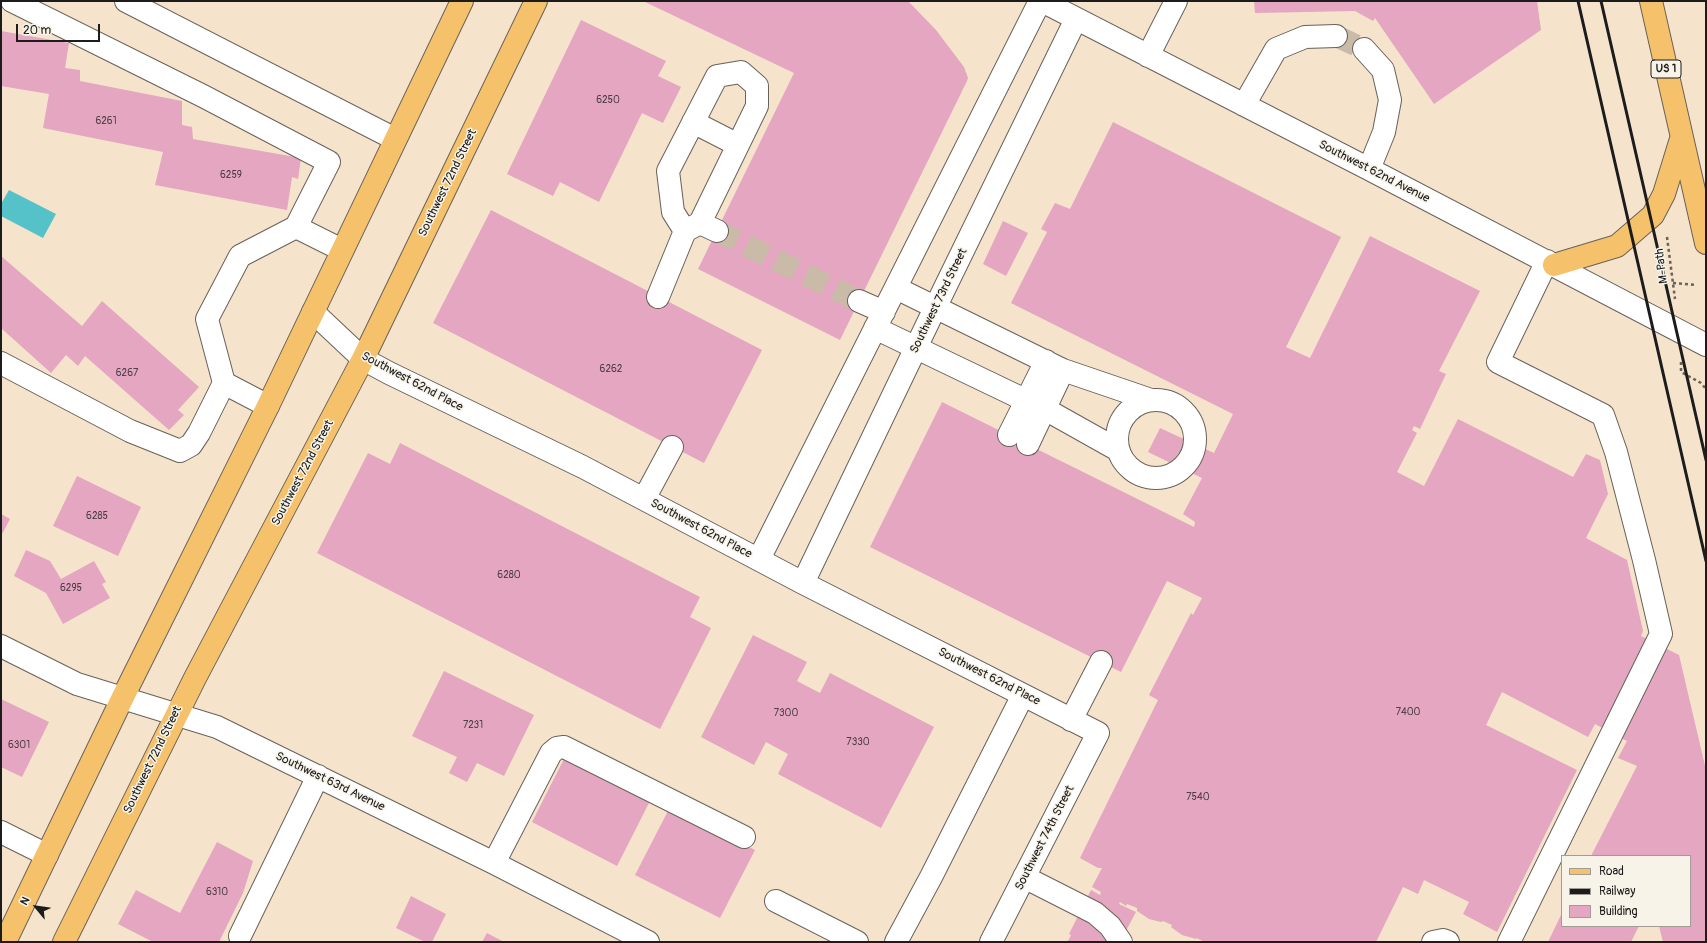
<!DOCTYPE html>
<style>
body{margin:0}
#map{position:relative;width:1707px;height:943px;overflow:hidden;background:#f5e3cc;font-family:Pangolin,sans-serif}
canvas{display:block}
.frame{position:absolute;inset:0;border:2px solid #1c1c1c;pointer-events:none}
.legend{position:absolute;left:1561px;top:855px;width:130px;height:72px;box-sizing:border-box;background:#f7f3e8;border:1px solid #9f9d96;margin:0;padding:5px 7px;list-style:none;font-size:12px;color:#1c1c1c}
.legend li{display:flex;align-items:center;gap:8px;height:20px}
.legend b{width:20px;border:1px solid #9f9d96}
.north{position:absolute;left:16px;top:887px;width:40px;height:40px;-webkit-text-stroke:3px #f7f3e8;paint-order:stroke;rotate:299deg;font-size:11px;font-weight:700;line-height:16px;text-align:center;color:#1c1c1c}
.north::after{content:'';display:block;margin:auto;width:14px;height:18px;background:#1c1c1c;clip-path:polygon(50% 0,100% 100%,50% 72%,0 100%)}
.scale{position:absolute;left:16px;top:24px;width:84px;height:18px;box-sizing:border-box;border:2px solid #1c1c1c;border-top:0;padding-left:5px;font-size:12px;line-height:14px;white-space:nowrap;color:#1c1c1c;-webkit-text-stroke:3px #f7f3e8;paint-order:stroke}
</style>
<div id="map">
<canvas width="1707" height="943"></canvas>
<div class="frame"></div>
<ul class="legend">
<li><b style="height:5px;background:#f5c16b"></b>Road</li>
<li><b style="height:5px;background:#1c1c1c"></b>Railway</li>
<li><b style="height:11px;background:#e4a6c0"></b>Building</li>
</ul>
<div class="north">N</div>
<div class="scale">20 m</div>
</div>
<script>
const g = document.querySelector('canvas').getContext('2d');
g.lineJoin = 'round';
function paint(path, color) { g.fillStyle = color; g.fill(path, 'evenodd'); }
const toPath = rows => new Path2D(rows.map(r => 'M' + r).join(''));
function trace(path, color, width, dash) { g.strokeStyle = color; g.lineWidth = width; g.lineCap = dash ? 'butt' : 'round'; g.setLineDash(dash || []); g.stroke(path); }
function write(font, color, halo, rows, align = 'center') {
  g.font = font + ' Pangolin,sans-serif'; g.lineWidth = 3; g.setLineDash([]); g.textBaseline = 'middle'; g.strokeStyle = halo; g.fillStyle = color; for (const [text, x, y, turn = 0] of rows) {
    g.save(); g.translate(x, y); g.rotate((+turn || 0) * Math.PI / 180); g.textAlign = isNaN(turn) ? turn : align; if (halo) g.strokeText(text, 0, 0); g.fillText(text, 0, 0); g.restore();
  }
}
paint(toPath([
 [9,190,56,214,43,238,1,216,1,204]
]), '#54c2c8');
paint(toPath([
 [643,1,908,1,936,30,964,67,968,78,967,81,840,340,698,269,794,73],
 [1254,1,1537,1,1541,30,1434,104,1375,18,1373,21,1355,11,1255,13],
 [581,20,666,61,658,76,681,87,663,123,642,113,599,202,560,182,553,196,507,174],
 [1,31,69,43,65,68,80,70,80,81,182,101,182,125,192,127,193,139,301,158,298,179,292,177,287,210,155,185,163,152,43,128,49,94,1,86],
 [1113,122,1341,237,1286,347,1310,358,1370,236,1480,291,1439,371,1446,374,1420,429,1414,426,1412,430,1417,433,1397,472,1424,486,1458,419,1573,477,1586,454,1600,460,1608,494,1586,538,1627,560,1643,631,1641,636,1679,655,1706,770,1706,942,1663,942,1659,926,1690,926,1690,856,1591,856,1637,766,1618,758,1627,741,1595,724,1588,737,1502,692,1486,725,1577,770,1497,932,1463,914,1469,902,1424,880,1418,894,1403,887,1376,942,1205,942,1196,938,1196,939,1182,935,1171,927,1172,925,1163,921,1161,922,1149,919,1137,911,1137,908,1127,904,1126,906,1120,902,1119,904,1136,912,1120,942,1068,941,1071,935,1069,934,1091,890,1100,895,1101,892,1092,887,1102,868,1098,868,1080,858,1158,700,1149,695,1191,613,1193,615,1202,598,1167,581,1121,672,870,547,942,402,1194,527,1195,522,1183,514,1202,478,1148,452,1160,428,1214,453,1233,414,1011,303,1047,232,1041,229,1055,203,1070,209],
 [491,210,762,350,704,463,433,323],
 [1003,221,1028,233,1006,276,983,264],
 [1,256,82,326,102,301,199,387,178,410,184,415,169,430,85,356,78,366,66,355,51,373,1,328],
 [400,443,700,597,690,617,711,628,660,729,317,553,368,453,390,464],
 [77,476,141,507,118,556,53,526],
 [1,514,10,519,1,536],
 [26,550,50,561,61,579,94,561,106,582,102,584,110,598,63,624,46,593,14,576],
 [753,635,807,662,797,681,820,693,830,673,934,727,881,828,778,774,788,754,766,742,754,765,701,737],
 [444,671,534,715,504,776,477,763,467,782,449,773,457,757,412,736],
 [1,699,49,722,22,777,1,767],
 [566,755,651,799,617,866,532,822],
 [670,807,755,850,720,918,635,875],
 [217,842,253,861,243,893,219,942,153,942,118,924,136,890,180,913],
 [411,896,446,914,432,942,425,942,396,928],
 [1562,913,1562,926,1639,926,1631,942,1548,942],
 [487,933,504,942,482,942]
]), '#e4a6c0');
trace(toPath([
 [1336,36,1364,49],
 [717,231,859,301]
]), '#cabba9', 22, [22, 11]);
const minor = toPath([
 [126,1,395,139],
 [1042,1,1369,169,1706,345],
 [1364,49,1383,70,1390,100,1384,132,1369,169],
 [1148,56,1176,1],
 [1244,105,1276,49,1305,37,1336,36],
 [693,122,738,145],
 [700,223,717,231],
 [296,227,342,250],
 [896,288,1063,370,1151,400],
 [658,297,685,231,700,223,757,106,757,86,741,72,717,76,668,171,673,212,685,231],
 [859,301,884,312],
 [313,312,363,359,389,373,583,467,803,583,1098,733,991,942],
 [875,328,1052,413,1118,450],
 [1,363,130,431,180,451,191,445,199,433,224,383,207,319,240,256,296,227,329,162,203,96,12,1],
 [224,383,268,406],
 '1117 439a39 39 0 1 1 78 0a39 39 0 1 1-78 0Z',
 [1009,435,1046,361],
 [1028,444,1063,370],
 [644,499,672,447],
 [759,559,1040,1],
 [803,583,935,308,1076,19],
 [1,646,77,684,217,727,494,863,648,942],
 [1071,720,1101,662],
 [1,832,47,855],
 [494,863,551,753,557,748,564,747,744,837],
 [1024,877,1095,913,1110,926,1121,942],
 [776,901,857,942],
 [240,936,318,776],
 [896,942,931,877,1023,695],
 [1433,942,1443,940,1448,942],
 [1509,942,1661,634,1644,560,1616,452,1603,415,1498,362,1547,261]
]);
const major = toPath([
 [5,942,122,699,268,406,462,1],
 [64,942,195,678,363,359,536,1]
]);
const highway = toPath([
 [1651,1,1706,243],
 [1554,265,1617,246,1653,215,1664,194,1681,139]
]);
trace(minor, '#68625a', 24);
trace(major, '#68625a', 24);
trace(highway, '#68625a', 24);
trace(toPath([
 [1667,237,1675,299],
 [1673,283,1696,285],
 [1681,362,1681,372,1701,383,1706,389]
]), '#68625a', 2.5, [3, 3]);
trace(minor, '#fff', 22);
trace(major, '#f5c16b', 22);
trace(highway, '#f5c16b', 22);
trace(toPath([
 [1578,1,1706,561],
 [1601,1,1706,460]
]), '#1c1c1c', 3);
write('10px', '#4e3e45', null, [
 ["6250",608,100],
 ["6261",106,121],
 ["6259",231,175],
 ["6262",611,369],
 ["6267",127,373],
 ["6285",97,516],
 ["6280",509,575],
 ["6295",71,588],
 ["7400",1408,712],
 ["7300",786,713],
 ["7231",473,725],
 ["7330",858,742],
 ["6301",19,745],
 ["7540",1198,797],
 ["6310",217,892]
]);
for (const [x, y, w] of [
 [1666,69,30]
]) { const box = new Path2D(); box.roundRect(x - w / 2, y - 9, w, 18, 3); g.fillStyle = '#f7f3e8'; g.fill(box); trace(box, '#1c1c1c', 1); }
write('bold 11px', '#1c1c1c', null, [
 ["US 1",1666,69]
]);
write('12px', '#1c1c1c', '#f7f3e8', [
 ["Southwest 62nd Avenue",1374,172,27],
 ["Southwest 72nd Street",448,183,-64],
 ["M-Path",1662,266,-97],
 ["Southwest 73rd Street",939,301,-64],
 ["Southwest 62nd Place",412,382,28],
 ["Southwest 72nd Street",303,473,-62],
 ["Southwest 62nd Place",701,529,28],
 ["Southwest 62nd Place",989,677,27],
 ["Southwest 72nd Street",153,760,-64],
 ["Southwest 63rd Avenue",330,782,26],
 ["Southwest 74th Street",1045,838,-63]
]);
</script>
